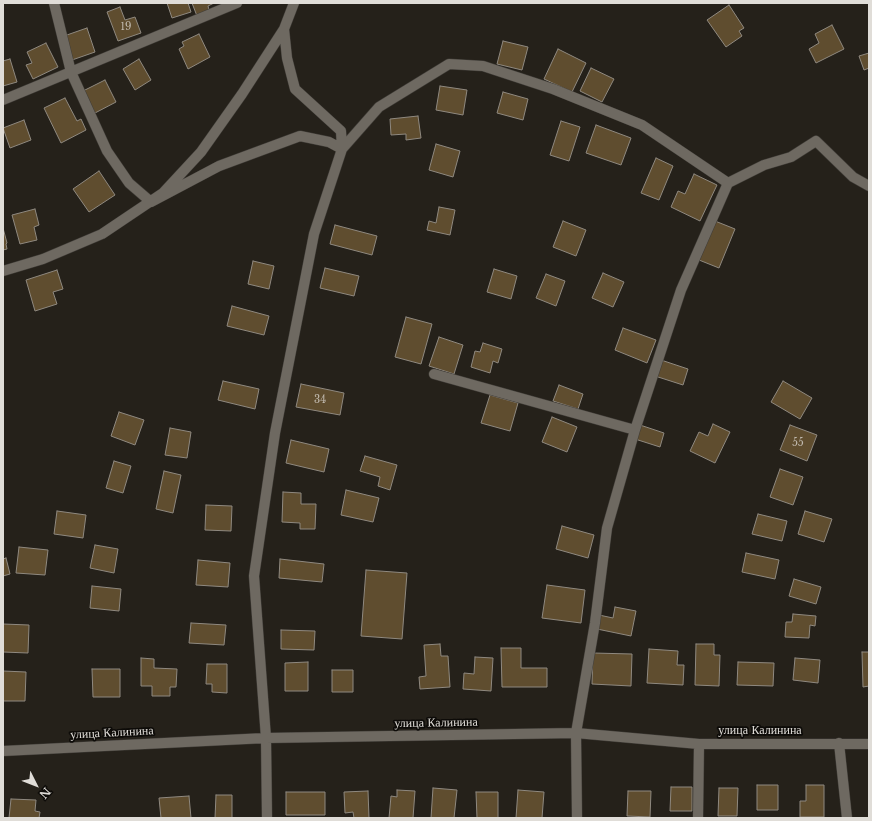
<!DOCTYPE html>
<meta charset="utf-8">
<style>
body{margin:0}
#map{position:relative;width:872px;height:821px;overflow:hidden;background:#25211a;font-family:"Libre Baskerville",serif}
canvas{display:block}
.frame{position:absolute;inset:0;border:4px solid #e0ddd8;pointer-events:none}
.north{position:absolute;left:16px;top:765px;width:40px;height:40px;-webkit-text-stroke:3px #0d0b08;paint-order:stroke;rotate:132deg;font-size:11px;font-weight:700;line-height:16px;text-align:center;color:#e0ddd8}
.north::after{content:'';display:block;margin:auto;width:14px;height:18px;background:#e0ddd8;clip-path:polygon(50% 0,100% 100%,50% 72%,0 100%)}
</style>
<div id="map">
<canvas width="872" height="821"></canvas>
<div class="frame"></div>
<div class="north">N</div>
</div>
<script>
const g = document.querySelector('canvas').getContext('2d');
g.lineJoin = 'round';
function paint(path, color) { g.fillStyle = color; g.fill(path, 'evenodd'); }
const toPath = rows => new Path2D(rows.map(r => 'M' + r).join(''));
function trace(path, color, width, dash) { g.strokeStyle = color; g.lineWidth = width; g.lineCap = dash ? 'butt' : 'round'; g.setLineDash(dash || []); g.stroke(path); }
function write(font, color, halo, rows, align = 'center') {
  g.font = font + ' "Libre Baskerville",serif'; g.lineWidth = 3.5; g.setLineDash([]); g.textBaseline = 'middle'; g.strokeStyle = halo; g.fillStyle = color; for (const [text, x, y, turn = 0] of rows) {
    g.save(); g.translate(x, y); g.rotate((+turn || 0) * Math.PI / 180); g.textAlign = isNaN(turn) ? turn : align; if (halo) g.strokeText(text, 0, 0); g.fillText(text, 0, 0); g.restore();
  }
}
const building = toPath([
 [167,3,188,3,191,12,172,18,167,3],
 [192,3,214,3,208,6,209,10,197,16,192,3],
 [729,5,744,28,739,31,742,36,726,47,707,20,729,5],
 [120,7,125,20,135,17,141,33,118,41,107,12,120,7],
 [832,25,844,49,816,63,809,49,819,43,815,34,832,25],
 [87,28,95,52,72,60,64,36,87,28],
 [199,34,210,57,188,69,179,49,184,46,182,42,199,34],
 [503,41,528,47,522,70,497,64,503,41],
 [46,43,58,67,33,79,26,65,32,63,27,52,46,43],
 [558,49,586,63,572,92,544,79,558,49],
 [869,53,869,68,864,70,859,56,869,53],
 [10,59,17,82,3,86,3,61,10,59],
 [139,59,151,80,135,90,123,69,139,59],
 [591,68,614,79,602,102,580,91,591,68],
 [105,80,116,102,95,113,83,91,105,80],
 [440,86,467,90,463,115,436,110,440,86],
 [503,92,528,99,523,120,497,113,503,92],
 [65,98,77,121,81,119,86,130,61,143,44,108,65,98],
 [418,116,421,138,406,140,406,134,391,135,390,119,418,116],
 [24,120,31,140,10,148,3,128,24,120],
 [561,121,580,127,569,161,550,155,561,121],
 [596,125,631,138,621,165,586,153,596,125],
 [436,144,460,151,453,177,429,170,436,144],
 [656,158,673,166,659,200,641,193,656,158],
 [99,171,115,195,89,212,73,189,99,171],
 [694,174,717,185,700,221,671,207,678,191,685,194,694,174],
 [439,207,455,210,450,235,427,230,429,221,436,223,439,207],
 [35,209,39,225,34,227,37,240,20,244,12,215,35,209],
 [563,221,586,230,576,256,553,247,563,221],
 [715,221,735,229,719,268,699,260,715,221],
 [335,225,377,236,372,255,330,244,335,225],
 [3,228,7,243,6,244,7,249,3,250,3,228],
 [253,261,274,266,269,289,248,284,253,261],
 [325,268,359,276,354,296,320,288,325,268],
 [494,269,517,276,511,299,487,292,494,269],
 [57,270,63,289,53,292,57,304,35,311,26,280,57,270],
 [603,273,624,282,613,307,592,298,603,273],
 [546,274,565,281,556,306,536,298,546,274],
 [232,306,269,316,264,335,227,326,232,306],
 [406,317,432,324,421,364,395,357,406,317],
 [623,328,656,340,647,363,615,350,623,328],
 [439,337,463,345,454,374,429,366,439,337],
 [483,343,502,349,498,363,493,361,490,373,471,367,475,351,480,352,483,343],
 [661,360,688,369,683,385,655,376,661,360],
 [223,381,259,389,255,409,218,400,223,381],
 [783,381,812,398,800,419,771,402,783,381],
 [301,384,344,393,340,415,296,407,301,384],
 [559,385,583,394,578,409,553,401,559,385],
 [490,395,518,403,510,431,481,423,490,395],
 [119,412,144,420,135,445,111,436,119,412],
 [552,417,577,427,567,452,542,442,552,417],
 [713,424,730,432,715,463,690,451,699,432,708,436,713,424],
 [640,425,664,433,660,447,635,439,640,425],
 [790,425,817,435,807,461,780,450,790,425],
 [170,428,191,432,187,458,165,455,170,428],
 [291,440,329,449,324,472,286,463,291,440],
 [365,456,397,465,390,490,378,486,380,477,360,471,365,456],
 [114,461,131,466,123,493,106,488,114,461],
 [780,469,803,477,793,505,770,497,780,469],
 [164,471,181,475,173,513,156,509,164,471],
 [346,490,379,498,373,522,341,515,346,490],
 [283,492,301,493,301,504,316,504,315,529,300,529,300,523,282,522,283,492],
 [206,505,232,506,231,531,205,530,206,505],
 [57,511,86,515,83,538,54,534,57,511],
 [805,511,832,519,824,542,798,534,805,511],
 [758,514,787,521,782,541,752,534,758,514],
 [562,526,594,535,588,558,556,549,562,526],
 [95,545,118,549,114,573,90,568,95,545],
 [19,547,48,550,45,575,16,573,19,547],
 [746,553,779,560,775,579,742,572,746,553],
 [6,558,10,574,3,576,3,559,6,558],
 [280,559,324,564,322,582,279,578,280,559],
 [198,560,230,563,228,587,196,585,198,560],
 [366,570,407,573,402,639,361,636,366,570],
 [794,579,821,587,816,604,789,596,794,579],
 [547,585,585,590,581,623,542,618,547,585],
 [92,586,121,589,119,611,90,608,92,586],
 [615,607,636,611,631,636,597,629,599,615,613,618,615,607],
 [793,614,816,616,815,626,810,625,809,638,785,637,786,622,792,622,793,614],
 [191,623,226,625,224,645,189,643,191,623],
 [3,624,29,625,28,653,3,652,3,624],
 [281,630,315,631,314,650,281,649,281,630],
 [440,644,441,656,448,656,450,687,420,689,419,677,426,676,424,645,440,644],
 [696,644,714,644,714,655,720,655,719,686,695,685,696,644],
 [501,648,521,648,521,668,547,668,547,687,502,687,501,648],
 [649,649,678,651,677,665,684,665,683,685,647,683,649,649],
 [862,652,869,652,869,686,863,687,862,652],
 [593,653,632,654,631,686,592,684,593,653],
 [475,657,493,658,491,691,463,689,464,673,474,674,475,657],
 [141,658,154,659,154,668,177,669,176,687,170,687,170,696,152,696,152,686,141,686,141,658],
 [795,658,820,660,818,683,793,680,795,658],
 [308,662,308,691,285,691,285,663,308,662],
 [738,662,774,663,773,686,737,685,738,662],
 [207,664,227,664,227,693,212,692,212,684,206,684,207,664],
 [92,669,120,669,120,697,93,697,92,669],
 [332,670,353,670,353,692,332,692,332,670],
 [3,671,26,672,25,701,3,701,3,671],
 [757,785,778,785,778,810,757,810,757,785],
 [806,785,824,785,824,817,800,817,800,801,806,801,806,785],
 [671,787,692,787,692,811,670,811,671,787],
 [433,788,457,790,454,818,431,818,433,788],
 [719,788,738,788,737,816,718,816,719,788],
 [397,790,415,791,413,818,389,818,391,796,397,797,397,790],
 [518,790,544,792,542,818,516,818,518,790],
 [368,791,369,818,354,818,353,812,345,813,344,792,368,791],
 [628,791,651,791,650,817,627,816,628,791],
 [286,792,325,792,325,815,286,815,286,792],
 [476,792,498,792,498,818,477,818,476,792],
 [216,795,232,795,232,818,215,818,216,795],
 [189,796,191,818,161,818,159,798,189,796],
 [11,799,36,800,35,811,40,812,39,818,9,818,11,799]
]);
paint(building, '#5f4d2f');
trace(building, '#8f8980', 1);
const minor = toPath([
 [54,3,71,72,107,151,129,183,151,202,219,166,300,136,329,142,342,149,341,131,295,89,287,58,284,29],
 [3,100,237,3],
 [728,183,764,165,791,157,816,141,853,177,869,186],
 [3,271,43,259,102,234,163,193,201,152,242,94,284,29,294,3],
 [434,374,635,430],
 [839,743,847,818],
 [3,751,266,738,576,733,699,744,869,744],
 [267,818,266,738,254,576,275,433,314,234,342,149,379,107,449,64,483,66,553,89,642,125,728,183,681,290,635,430,607,528,595,623,576,733,577,818],
 [698,818,699,744]
]);
trace(minor, '#403d38', 11);
trace(minor, '#6e6961', 10);
write('10px', '#c0b9ae', null, [
 ["19",126,27],
 ["34",320,400],
 ["55",798,443]
]);
write('12px', '#e0ddd8', '#0d0b08', [
 ["улица Калинина",436,723,-1],
 ["улица Калинина",760,731],
 ["улица Калинина",112,733,-3]
]);
</script>
